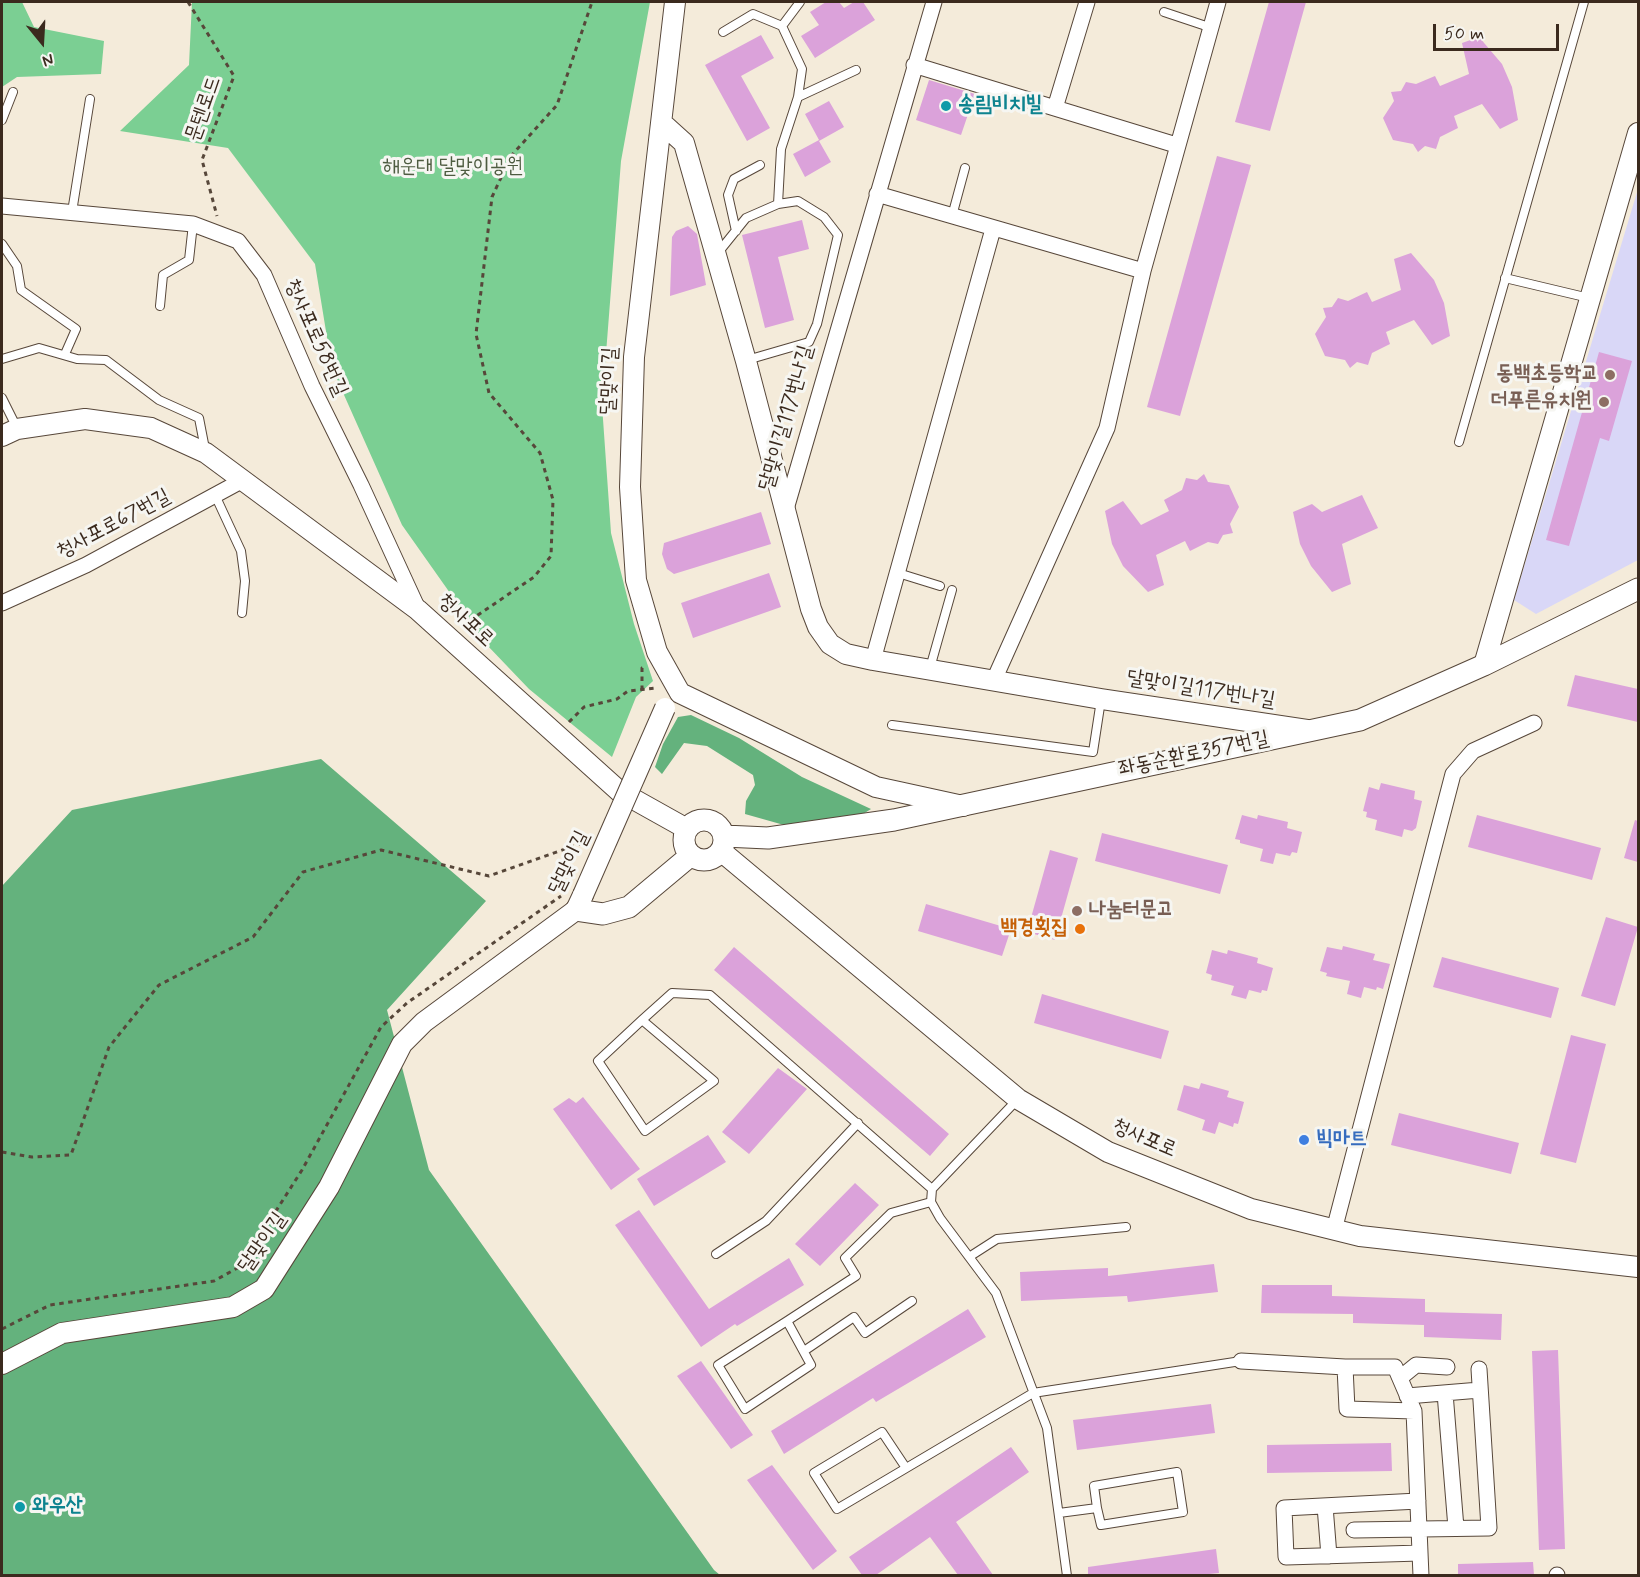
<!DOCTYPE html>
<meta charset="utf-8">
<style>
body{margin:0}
#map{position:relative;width:1640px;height:1577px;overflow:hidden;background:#f4ebda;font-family:Mynerve,sans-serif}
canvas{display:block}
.frame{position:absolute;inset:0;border:3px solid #3b2a1e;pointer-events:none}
.north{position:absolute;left:12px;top:12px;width:60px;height:60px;-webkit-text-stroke:4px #f6f6f2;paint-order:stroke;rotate:162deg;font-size:16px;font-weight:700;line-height:24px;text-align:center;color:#3b2a1e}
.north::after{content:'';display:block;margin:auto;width:21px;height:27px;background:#3b2a1e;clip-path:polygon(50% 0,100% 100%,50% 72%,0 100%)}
.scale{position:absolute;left:1433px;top:24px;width:126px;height:27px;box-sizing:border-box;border:3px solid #3b2a1e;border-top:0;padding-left:8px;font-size:18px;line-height:21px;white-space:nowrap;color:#3b2a1e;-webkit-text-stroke:4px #f6f6f2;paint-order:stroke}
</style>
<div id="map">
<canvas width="1640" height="1577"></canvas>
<div class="frame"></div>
<div class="north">N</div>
<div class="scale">50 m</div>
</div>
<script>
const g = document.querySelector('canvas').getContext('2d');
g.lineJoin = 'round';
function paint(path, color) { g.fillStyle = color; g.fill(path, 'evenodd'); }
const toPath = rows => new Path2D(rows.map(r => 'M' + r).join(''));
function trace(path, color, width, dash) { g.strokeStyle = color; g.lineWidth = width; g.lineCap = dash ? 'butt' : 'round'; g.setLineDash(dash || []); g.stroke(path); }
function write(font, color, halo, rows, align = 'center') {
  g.font = font + ' Mynerve,"Poor Story",sans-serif'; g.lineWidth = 6; g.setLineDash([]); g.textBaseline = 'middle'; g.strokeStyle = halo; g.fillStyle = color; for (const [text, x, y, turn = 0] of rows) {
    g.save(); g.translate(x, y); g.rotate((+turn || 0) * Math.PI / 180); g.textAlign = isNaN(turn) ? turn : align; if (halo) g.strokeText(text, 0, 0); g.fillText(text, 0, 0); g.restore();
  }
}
paint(toPath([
 [1638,189,1638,560,1536,614,1514,600]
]), '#d9d7f7');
paint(toPath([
 [2,2,22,2,34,27,104,41,101,74,17,77,2,87],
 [192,2,650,2,621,161,602,405,611,533,634,624,653,681,636,697,612,757,529,689,486,644,402,525,332,368,315,264,228,148,120,131,189,65]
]), '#7bcf93');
paint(toPath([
 [691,715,739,738,802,777,871,809,863,814,784,825,745,814,746,801,755,785,753,775,707,746,684,743,662,774,655,767,663,744,678,717],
 [321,759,486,901,387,1010,429,1170,714,1570,720,1575,2,1575,2,886,72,810]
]), '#64b27d');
paint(toPath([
 [826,2,839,2,844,8,854,2,863,2,875,20,815,58,801,36,819,25,810,12],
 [1269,2,1306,2,1270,131,1235,122],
 [761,35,774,58,741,76,770,128,747,141,705,65],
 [1479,37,1502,64,1512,87,1518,120,1500,129,1482,104,1454,116,1458,128,1440,137,1436,149,1425,146,1418,152,1413,144,1393,140,1383,118,1394,101,1391,92,1401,91,1406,82,1416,84,1435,76,1440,86,1469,74,1462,43],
 [929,80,975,94,961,135,916,120],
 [829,101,844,127,819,141,831,162,805,177,793,154,819,140,805,114],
 [1217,156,1251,165,1180,416,1147,407],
 [802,220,809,249,778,257,794,320,765,328,742,235],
 [688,226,697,234,706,285,670,296,672,237,676,231],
 [1411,253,1434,280,1444,303,1450,336,1432,345,1414,320,1386,332,1390,344,1372,353,1368,365,1357,362,1350,368,1345,360,1325,356,1315,334,1326,317,1323,308,1332,307,1338,298,1348,301,1367,292,1372,302,1401,290,1394,259],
 [1599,352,1632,361,1609,441,1600,438,1569,546,1546,540],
 [1204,474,1208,482,1229,485,1239,507,1230,524,1233,533,1223,535,1218,544,1208,542,1190,551,1185,541,1156,555,1164,585,1148,592,1123,566,1112,544,1105,511,1123,501,1141,525,1169,511,1164,500,1182,490,1186,478,1197,480],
 [1362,495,1378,528,1342,544,1351,584,1332,592,1311,566,1300,544,1293,512,1312,504,1322,512],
 [761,512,771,544,674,574,667,569,662,554,664,543],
 [769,573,781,607,693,638,681,603],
 [1575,675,1638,689,1638,722,1567,706],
 [1381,783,1415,791,1414,799,1422,801,1416,828,1412,831,1404,829,1402,837,1375,830,1377,820,1366,817,1367,812,1363,811,1369,787,1379,790],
 [1242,815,1257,819,1258,815,1288,822,1287,828,1302,832,1297,853,1292,852,1290,856,1276,853,1273,864,1260,861,1263,849,1240,843,1240,840,1235,839],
 [1477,815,1601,848,1592,880,1468,847],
 [1635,820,1638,821,1638,862,1624,858],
 [1102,833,1228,865,1220,894,1095,861],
 [1050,850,1078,858,1055,940,1027,932],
 [926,904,1011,929,1002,956,918,931],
 [1606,917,1638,927,1615,1006,1581,996],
 [1343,946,1375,954,1373,960,1390,964,1383,989,1377,987,1376,990,1364,987,1361,998,1347,994,1350,981,1326,976,1327,973,1320,971,1327,947,1342,950],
 [734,947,949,1134,930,1156,714,970],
 [1212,950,1227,954,1228,950,1258,958,1257,963,1273,968,1267,991,1262,990,1261,993,1249,990,1246,999,1231,995,1234,986,1211,980,1212,975,1206,973],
 [1442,957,1559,988,1551,1018,1433,987],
 [1042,994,1169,1031,1161,1059,1034,1023],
 [1571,1035,1606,1044,1576,1163,1540,1154],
 [778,1068,807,1089,749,1154,722,1132],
 [1201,1083,1229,1091,1227,1097,1244,1102,1238,1124,1234,1123,1233,1127,1219,1122,1215,1134,1202,1130,1205,1120,1177,1110,1184,1085,1199,1089],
 [583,1097,640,1169,611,1190,553,1109,569,1098,576,1103],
 [1399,1113,1519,1143,1511,1174,1391,1145],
 [708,1135,726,1162,654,1206,637,1179],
 [855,1183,879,1205,820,1266,795,1244],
 [639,1210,709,1309,789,1258,804,1285,737,1326,735,1324,701,1347,615,1225],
 [1214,1264,1218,1292,1128,1302,1127,1296,1021,1301,1020,1272,1108,1268,1108,1276],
 [1262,1285,1332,1285,1332,1296,1425,1299,1425,1312,1502,1314,1501,1340,1424,1337,1424,1325,1353,1323,1353,1314,1261,1313],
 [968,1309,986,1337,876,1402,873,1398,784,1454,771,1431],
 [1558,1350,1565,1549,1539,1550,1532,1351],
 [701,1361,753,1435,731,1449,677,1376],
 [1211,1404,1215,1433,1077,1450,1073,1420],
 [1391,1443,1392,1471,1267,1473,1267,1445],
 [1011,1447,1029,1472,956,1522,993,1575,958,1575,930,1537,876,1575,862,1575,849,1557],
 [772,1465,837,1551,813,1570,747,1480],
 [1216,1549,1219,1573,1199,1575,1088,1575,1088,1567],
 [1533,1562,1534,1575,1458,1575,1458,1564]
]), '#dba2da');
const service = toPath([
 [1164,12,1209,27],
 [782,26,800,2],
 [723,32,753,14,782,26,802,69,798,97,781,149,778,204],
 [798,97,856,70],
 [2,120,13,92],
 [72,212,90,99],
 [952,216,965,168],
 [736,231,728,195,734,179,760,165],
 [2,244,17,266,21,290,76,329,65,354],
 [717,254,746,218,778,204,798,201,824,217,838,235,817,324,809,342,747,360],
 [1505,278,1589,298],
 [160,306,163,275,189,260,193,224],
 [2,359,39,348,77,359,106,360,159,400,199,418,205,449],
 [2,398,17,428],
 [1459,442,1584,2],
 [215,495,241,551,245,581,242,613],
 [898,573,940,586],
 [930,668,952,590],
 [892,725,1093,752,1101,700],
 [642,1020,714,1081,645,1131,598,1061,642,1020,672,993,710,995,932,1189],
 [1017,1100,932,1189,931,1202,940,1218,996,1293,1047,1428,1067,1576],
 [716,1254,766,1221,858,1123],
 [969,1257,997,1239,1126,1227],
 [787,1321,811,1365,745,1409,718,1365,787,1321,856,1276,845,1258,891,1213,931,1202],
 [804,1351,854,1317,865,1333,912,1301],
 [906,1468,882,1432,814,1473,837,1509,1033,1393,1241,1361],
 [1059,1513,1097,1508,1101,1525,1183,1512,1177,1472,1094,1486,1097,1508]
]);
const minor = toPath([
 [914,65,1176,145],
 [1055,108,1087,2],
 [877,194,1143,271],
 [2,206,193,224,238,241,264,275,312,386,361,485,418,609],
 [786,509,934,2],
 [2,603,86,565,243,480],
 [873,660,993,229],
 [994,680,1107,428,1143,271,1218,2],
 [1334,1230,1453,774,1473,751,1534,723],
 [1241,1361,1345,1367,1347,1409,1414,1411,1421,1576],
 [1345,1367,1395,1367,1414,1411],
 [1400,1378,1416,1365,1447,1367],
 [1445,1393,1456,1528],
 [1407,1396,1480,1390],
 [1418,1501,1284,1508,1286,1557,1420,1553],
 [1325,1506,1329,1556],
 [1354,1530,1489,1528,1479,1369],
 [1557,1576,1557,1575]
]);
const tertiary = toPath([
 [675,2,634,357,630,487,636,580,657,652,680,693],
 [663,124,684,143,746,361,811,609,818,627,830,644,846,654,873,660,1101,699,1307,730],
 [2,436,17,429,85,419,151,428,206,453,418,610,619,791,687,829],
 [1484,665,1638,133],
 [680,693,876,787,963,806],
 [721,851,1018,1099,1108,1152,1251,1209,1360,1236,1638,1267],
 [2,1364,62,1333,233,1307,264,1289,329,1187,402,1044,424,1022,576,910,583,895]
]);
const secondary = toPath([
 '684 840a20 20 0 1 1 40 0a20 20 0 1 1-40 0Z',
 [724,836,768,838,894,820,1360,720,1484,665,1638,589],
 [576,910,603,914,629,907,690,856]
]);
trace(service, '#57473a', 10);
trace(minor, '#57473a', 17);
trace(tertiary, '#57473a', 22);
trace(secondary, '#57473a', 23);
trace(toPath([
 [188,2,234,76,202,160,217,216],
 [465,628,472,619,534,577,551,556,553,500,540,453,489,393,476,334,492,197,511,156,557,105,592,2],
 [642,690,642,668,645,667],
 [569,722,584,707,617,699,628,691,656,688],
 [2,1152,32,1157,71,1155,109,1047,159,985,253,937,303,872,381,850,489,876,582,843,589,834],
 [2,1329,50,1305,214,1281,241,1266,302,1170,381,1027,407,1003,561,896]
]), '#57473a', 3, [4.5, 4.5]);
trace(service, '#fff', 8);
trace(minor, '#fff', 15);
trace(tertiary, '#fff', 20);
trace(secondary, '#fff', 21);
const tertiaryBridge = toPath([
 [583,895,665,708]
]);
trace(tertiaryBridge, '#57473a', 22, []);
trace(tertiaryBridge, '#fff', 20);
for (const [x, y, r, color] of [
 [946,106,6,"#0f9aa8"],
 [1610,375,6,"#8d6e63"],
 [1604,402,6,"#8d6e63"],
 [1077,911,6,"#8d6e63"],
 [1080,929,6,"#e8710a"],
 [1304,1140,6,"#3f7fe0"],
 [20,1507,6,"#0f9aa8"]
]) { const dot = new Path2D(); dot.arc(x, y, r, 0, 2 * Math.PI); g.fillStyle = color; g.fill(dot); trace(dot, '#f6f6f2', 2); }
write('bold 21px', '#0d838f', '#f6f6f2', [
 ["송림비치빌",958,106],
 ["와우산",32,1507]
], 'left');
write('21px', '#3b2a1e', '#f6f6f2', [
 ["문텐로드",204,109,-71],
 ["청사포로58번길",315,338,66],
 ["달맞이길",610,381,-87],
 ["달맞이길117번나길",787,418,-74],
 ["청사포로67번길",114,525,-28],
 ["청사포로",465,621,43],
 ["달맞이길117번나길",1201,690,9],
 ["좌동순환로357번길",1194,755,-12],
 ["달맞이길",570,863,-64],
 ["청사포로",1144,1139,23],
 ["달맞이길",263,1243,-55]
]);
write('21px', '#4e5c41', '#f6f6f2', [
 ["해운대 달맞이공원",453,168]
]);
write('bold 21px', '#785e54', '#f6f6f2', [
 ["동백초등학교",1598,375],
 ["더푸른유치원",1592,402],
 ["나눔터문고",1089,911,"left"]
], 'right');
write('bold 21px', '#c56008', '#f6f6f2', [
 ["백경횟집",1068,929]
], 'right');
write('bold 21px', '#366cbe', '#f6f6f2', [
 ["빅마트",1316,1140]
], 'left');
</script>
